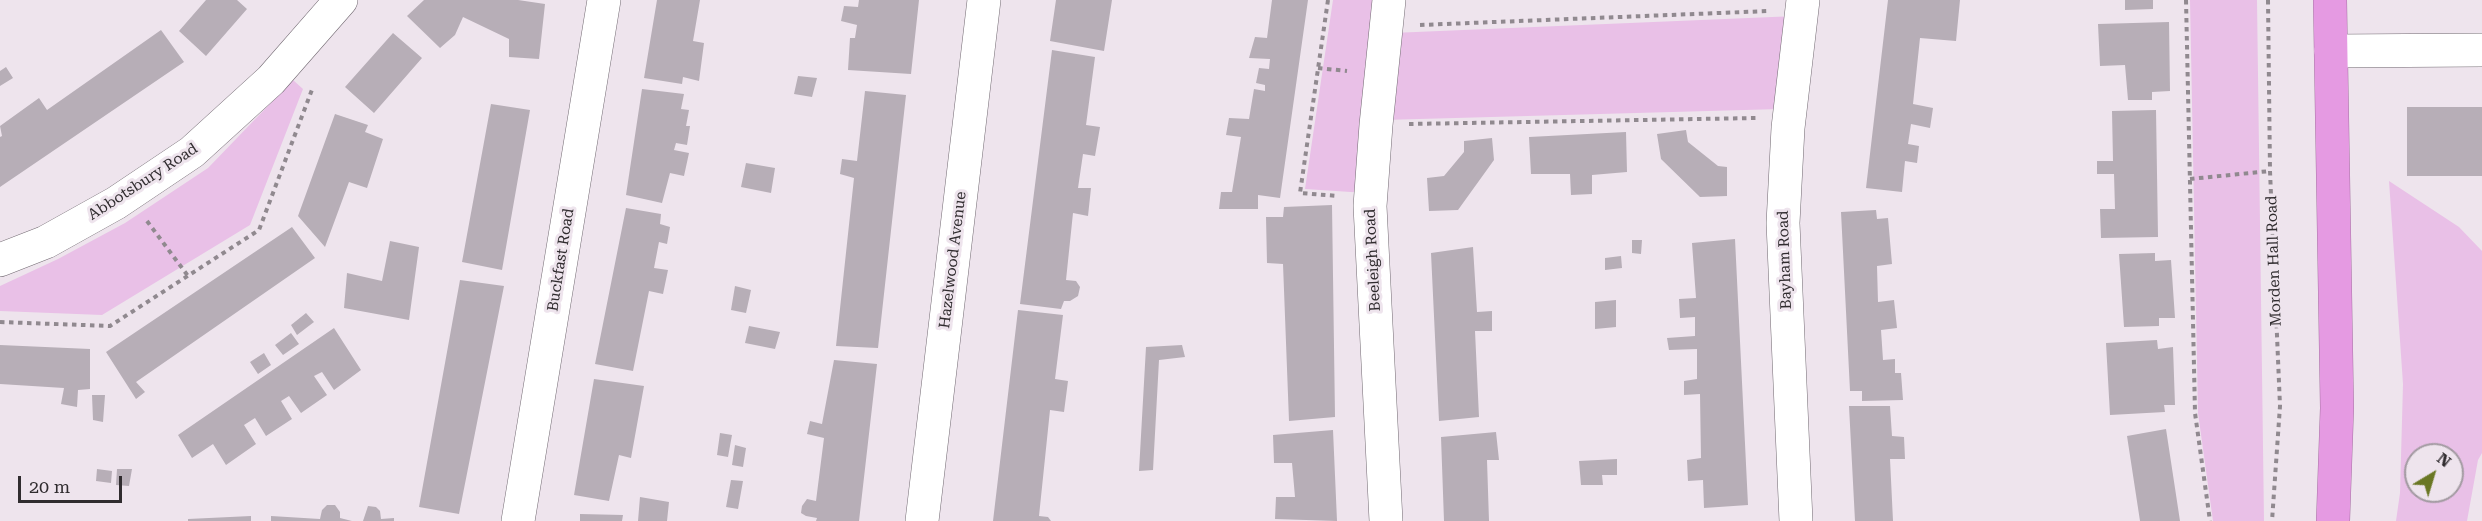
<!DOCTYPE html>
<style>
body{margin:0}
#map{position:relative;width:2482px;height:521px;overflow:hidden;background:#eee4ed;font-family:"Roboto Serif",serif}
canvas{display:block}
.north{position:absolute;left:2404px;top:443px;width:60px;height:60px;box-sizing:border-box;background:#eee4ed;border:2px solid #a29aa1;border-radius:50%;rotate:38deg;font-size:16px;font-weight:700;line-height:24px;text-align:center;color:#302c2f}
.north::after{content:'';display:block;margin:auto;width:21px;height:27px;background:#6a7724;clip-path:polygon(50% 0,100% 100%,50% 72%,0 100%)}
.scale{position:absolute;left:18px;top:476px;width:104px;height:27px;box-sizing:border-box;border:3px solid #302c2f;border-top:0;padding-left:8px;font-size:18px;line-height:21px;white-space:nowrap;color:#302c2f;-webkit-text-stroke:4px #eee4ed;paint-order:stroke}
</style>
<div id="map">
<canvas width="2482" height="521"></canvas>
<div class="north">N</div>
<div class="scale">20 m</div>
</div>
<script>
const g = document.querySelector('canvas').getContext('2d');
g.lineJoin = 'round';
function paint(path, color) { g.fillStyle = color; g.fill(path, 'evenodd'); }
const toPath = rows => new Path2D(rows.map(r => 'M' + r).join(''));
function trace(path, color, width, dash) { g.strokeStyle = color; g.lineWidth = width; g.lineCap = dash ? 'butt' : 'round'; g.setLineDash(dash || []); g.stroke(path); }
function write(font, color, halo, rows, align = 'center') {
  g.font = font + ' "Roboto Serif",serif'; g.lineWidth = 6; g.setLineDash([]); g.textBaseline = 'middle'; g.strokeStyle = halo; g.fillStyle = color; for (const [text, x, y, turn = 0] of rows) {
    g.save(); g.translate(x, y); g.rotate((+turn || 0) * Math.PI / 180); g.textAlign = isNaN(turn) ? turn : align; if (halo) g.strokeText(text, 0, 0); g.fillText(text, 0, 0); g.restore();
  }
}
paint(toPath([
 [1333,0,1384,0,1366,193,1305,189],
 [2190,0,2257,0,2264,521,2213,521,2198,413],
 [1796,16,1781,109,1383,120,1392,33],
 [293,80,303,89,250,225,102,315,0,311,0,286,58,259,125,223,208,168],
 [2389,181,2459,227,2482,251,2482,453,2478,460,2467,521,2396,521,2400,493,2403,384],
 [2416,455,2452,455,2452,491,2416,491]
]), '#e9c0e7');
paint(toPath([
 [206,0,237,0,247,9,206,56,179,31],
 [424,0,518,0,545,4,539,59,509,57,509,39,463,17,455,35,440,48,407,16],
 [657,0,700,0,693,41,704,43,699,81,683,77,682,84,644,78],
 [859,0,919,0,911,74,848,70,850,38,855,38,857,25,841,21,844,6,858,7],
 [1056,0,1112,0,1104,51,1050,41],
 [1272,0,1308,0,1280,198,1258,195,1258,209,1219,209,1221,192,1232,192,1241,137,1226,135,1229,118,1249,119,1254,89,1265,91,1265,85,1256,83,1259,68,1269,69,1270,59,1249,58,1255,37,1267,38],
 [1888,0,1960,0,1956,41,1920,38,1913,104,1933,108,1930,128,1911,124,1908,144,1919,146,1917,163,1905,161,1902,192,1866,188],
 [2125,0,2153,0,2153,9,2125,10],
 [2169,22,2170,91,2152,92,2152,100,2128,100,2125,65,2100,66,2098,24],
 [161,30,184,62,0,187,0,137,2,136,0,126,39,98,47,110],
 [393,33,422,58,374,113,345,87],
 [1052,50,1095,57,1086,125,1100,127,1095,156,1083,154,1078,188,1091,188,1088,216,1073,213,1066,280,1076,281,1080,287,1078,296,1070,301,1064,301,1061,309,1020,304],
 [6,67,13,78,0,86,0,71],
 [798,76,817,78,812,97,794,94],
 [642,89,684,94,681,109,689,110,686,126,690,126,687,145,676,143,674,150,689,153,684,176,670,173,662,203,626,195],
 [865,91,906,95,878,348,836,346,854,178,840,174,842,159,857,161],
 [491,104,530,110,502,270,462,262],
 [2407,107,2482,107,2482,176,2407,176],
 [2156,110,2158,237,2101,238,2100,209,2115,209,2114,174,2097,174,2097,161,2113,161,2112,111],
 [335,114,368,125,365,132,383,139,367,188,349,182,325,247,298,216],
 [1686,130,1688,142,1718,166,1727,167,1727,196,1700,197,1661,159,1657,134],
 [1626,132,1627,172,1592,175,1592,194,1571,195,1570,174,1531,174,1529,137],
 [1492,138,1494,160,1458,210,1429,211,1427,178,1444,176,1464,152,1464,141],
 [746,163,775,168,771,193,741,187],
 [1332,205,1335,417,1289,421,1283,264,1267,263,1266,217,1283,217,1284,207],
 [626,208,661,214,660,224,670,227,667,244,659,242,654,268,668,270,663,294,649,291,633,371,595,364],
 [1876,210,1877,219,1888,218,1892,264,1877,266,1878,302,1894,300,1897,328,1881,330,1883,360,1895,359,1895,373,1901,373,1903,400,1862,401,1862,391,1850,391,1841,212],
 [292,227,315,258,136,382,145,392,136,399,106,352],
 [1735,239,1748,505,1704,508,1703,480,1688,481,1687,460,1701,458,1700,394,1684,395,1684,381,1697,379,1697,349,1669,350,1667,338,1695,336,1695,317,1680,318,1679,299,1696,298,1692,243],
 [1632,240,1642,240,1641,254,1632,253],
 [390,241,419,247,409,320,344,308,347,273,382,281],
 [1473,247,1477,312,1492,311,1492,331,1475,331,1479,417,1439,421,1431,253],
 [2155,253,2155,261,2171,260,2175,318,2159,318,2159,326,2124,327,2119,254],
 [1621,256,1622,268,1605,270,1605,258],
 [460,280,504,286,459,514,419,507],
 [735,286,751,290,746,313,731,310],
 [1616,300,1616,327,1595,329,1595,302],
 [1018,310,1063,315,1055,379,1068,381,1064,412,1050,410,1039,516,1048,517,1051,521,993,521],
 [306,313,314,322,297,335,291,325],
 [749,326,780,332,775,349,745,343],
 [334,328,361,370,334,390,322,372,314,376,327,395,301,413,289,396,281,401,292,419,266,436,255,418,244,425,256,444,226,465,213,444,192,458,178,435],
 [291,333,299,344,283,355,275,345],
 [2157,340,2158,349,2173,347,2175,405,2164,405,2165,412,2110,415,2106,343],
 [0,345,90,349,90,389,78,390,77,407,61,404,64,388,0,384],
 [1182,345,1185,357,1159,360,1153,470,1139,471,1146,347],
 [264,353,271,365,258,374,250,362],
 [834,360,877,364,859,521,816,521,817,518,806,516,801,513,802,506,807,499,816,501,824,438,807,434,810,421,822,424],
 [594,379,644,386,631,458,619,455,609,501,574,495],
 [92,395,105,395,103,422,93,420],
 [1849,406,1890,406,1892,436,1904,437,1905,459,1890,459,1893,521,1855,521],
 [2166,429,2180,521,2140,521,2127,436],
 [1333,430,1337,521,1275,519,1276,497,1295,497,1292,463,1274,463,1273,435],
 [1496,432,1499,460,1487,460,1489,521,1444,521,1441,437],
 [720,433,732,435,728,457,717,455],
 [735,445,746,448,743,467,732,465],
 [1617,459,1617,475,1602,475,1603,485,1581,485,1579,461],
 [97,469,112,471,111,483,96,481],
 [117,469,132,469,129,486,116,485],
 [731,480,743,481,738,509,726,507],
 [640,497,669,502,667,521,638,521],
 [327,505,335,505,340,512,340,518,352,521,271,521,271,516,320,519,322,510],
 [368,506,376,507,380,511,381,519,394,518,394,521,363,521],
 [580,514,623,515,622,521,580,521],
 [251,516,251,521,188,521,188,519]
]), '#b7aeb7');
const minor = toPath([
 [2331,51,2482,50],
 [0,260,46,242,116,203,192,152,271,80,341,0],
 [518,521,604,0],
 [922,521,984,0],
 [1386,521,1370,206,1376,125,1389,0],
 [1796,521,1783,223,1788,128,1803,0]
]);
const highway = toPath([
 [2330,0,2337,408,2333,521]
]);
trace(minor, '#716971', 34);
trace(highway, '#a674a3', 34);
trace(toPath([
 [1328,0,1300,193,1338,196],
 [2186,0,2195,413,2210,521],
 [2268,0,2270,171,2280,406,2272,521],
 [1420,25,1769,11],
 [1318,68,1347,71],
 [1409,124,1756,118],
 [2190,179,2270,171],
 [147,221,188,276],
 [0,322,110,326,259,230,313,87]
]), '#90898f', 4, [4.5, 4.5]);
trace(minor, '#fff', 33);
trace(highway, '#e59ae2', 33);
write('15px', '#302c2f', '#eee4ed', [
 ["Abbotsbury Road",143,182,-33],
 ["Buckfast Road",561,260,-81],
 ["Hazelwood Avenue",953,260,-83],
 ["Beeleigh Road",1373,260,-93],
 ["Bayham Road",1785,260,-92],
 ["Morden Hall Road",2274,261,-92]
]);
</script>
